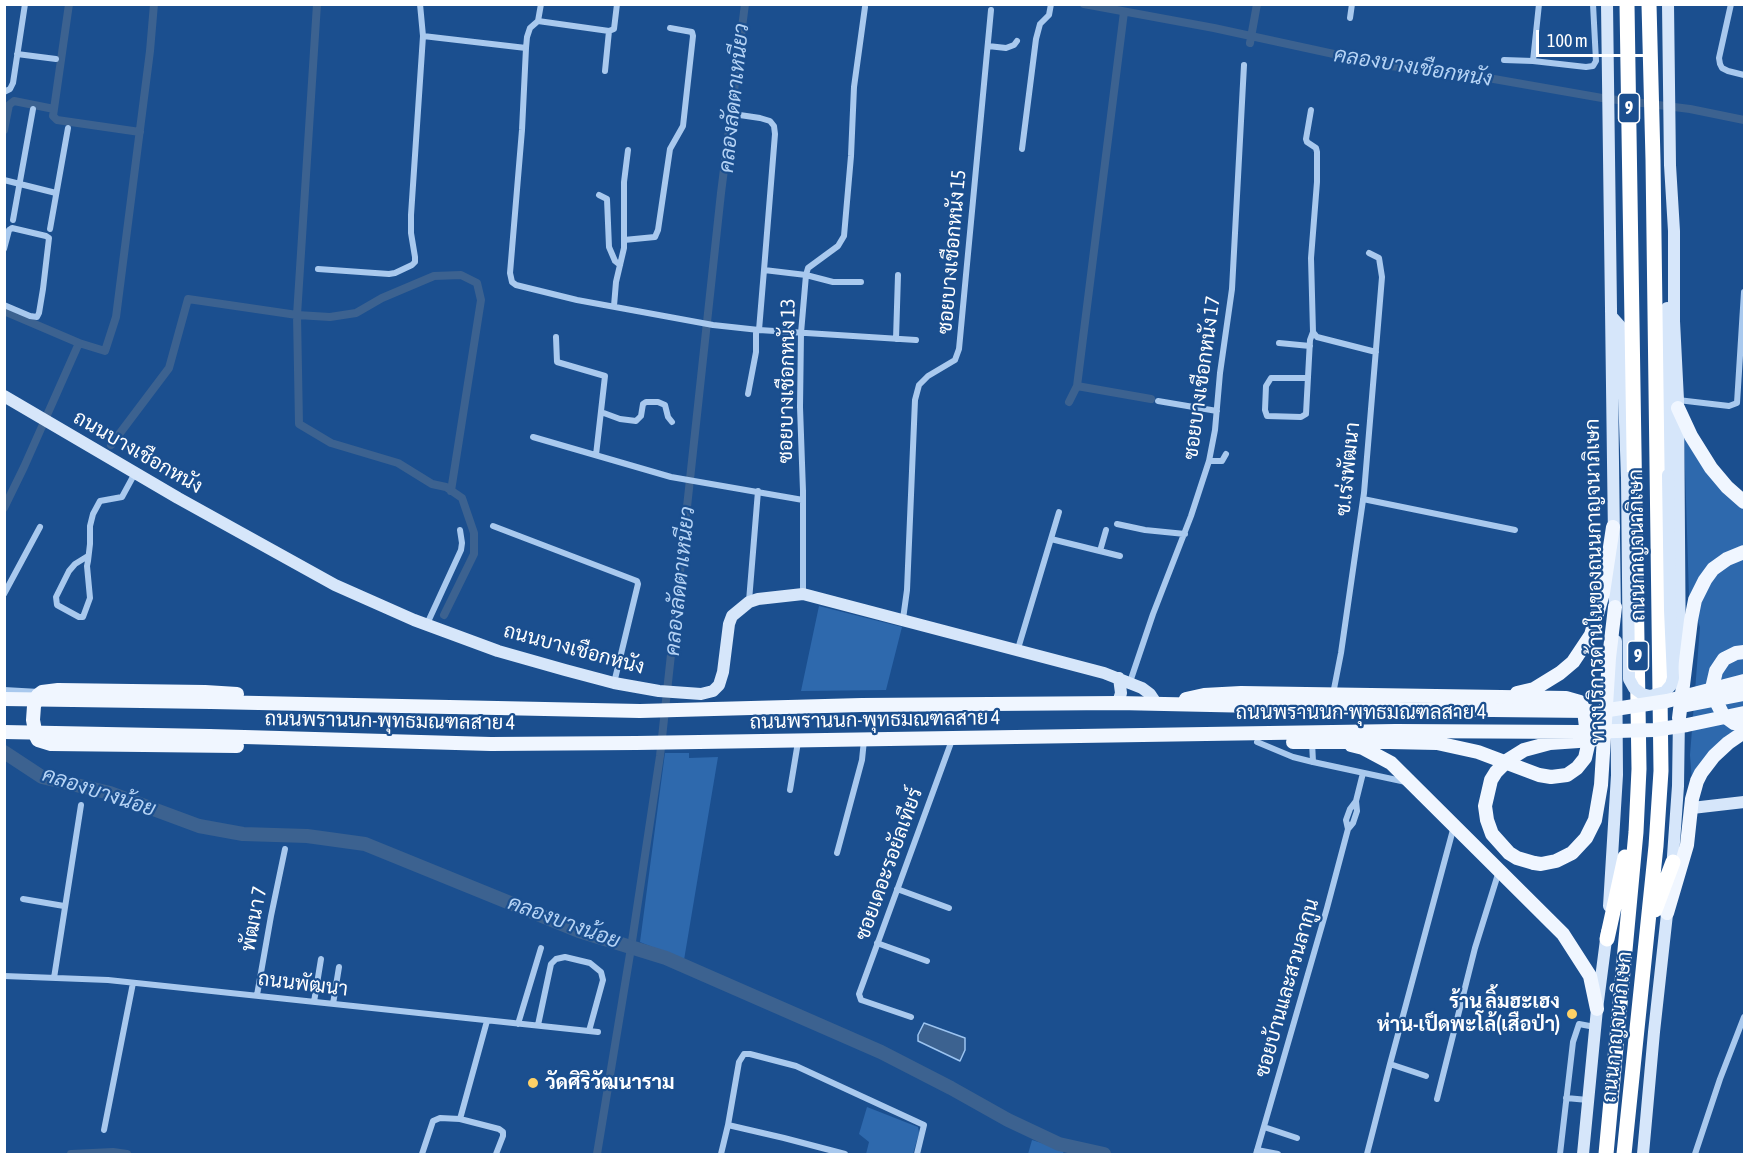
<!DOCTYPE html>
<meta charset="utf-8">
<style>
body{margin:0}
#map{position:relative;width:1749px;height:1159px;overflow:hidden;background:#1b4f8f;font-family:"Asap Condensed",sans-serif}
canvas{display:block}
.frame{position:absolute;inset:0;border:6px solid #fff;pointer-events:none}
.scale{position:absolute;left:1536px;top:30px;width:110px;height:27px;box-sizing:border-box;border:3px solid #fff;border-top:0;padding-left:8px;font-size:18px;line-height:21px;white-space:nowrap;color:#fff;-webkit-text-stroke:4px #1b4f8f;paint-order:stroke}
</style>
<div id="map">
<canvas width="1749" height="1159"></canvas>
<div class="frame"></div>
<div class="scale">100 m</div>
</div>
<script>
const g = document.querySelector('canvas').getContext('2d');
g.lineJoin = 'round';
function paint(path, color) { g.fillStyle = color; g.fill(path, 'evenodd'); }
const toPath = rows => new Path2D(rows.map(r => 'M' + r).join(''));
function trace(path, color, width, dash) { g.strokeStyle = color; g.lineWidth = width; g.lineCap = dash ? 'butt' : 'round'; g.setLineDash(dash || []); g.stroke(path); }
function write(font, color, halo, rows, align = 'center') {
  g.font = font + ' "Asap Condensed",Sarabun,sans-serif'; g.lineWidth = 4.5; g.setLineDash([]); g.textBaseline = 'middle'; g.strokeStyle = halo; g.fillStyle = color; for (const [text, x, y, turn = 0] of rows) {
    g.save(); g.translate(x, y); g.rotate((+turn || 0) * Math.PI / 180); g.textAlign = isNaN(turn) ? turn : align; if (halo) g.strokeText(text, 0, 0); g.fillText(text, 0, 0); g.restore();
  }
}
paint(toPath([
 [1684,436,1744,507,1744,649,1742,649,1710,682,1739,729,1692,781,1690,755,1700,627,1689,596],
 [819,606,902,627,886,690,801,691],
 [1736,659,1744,659,1744,716,1730,712,1720,697,1720,672,1723,668],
 [665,753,689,753,689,758,718,757,684,960,640,942],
 [867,1107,918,1127,919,1133,913,1154,866,1154,869,1142,859,1134],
 [1032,1140,1064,1150,1063,1154,1028,1154]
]), '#2e69ad');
const water = toPath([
 [924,1023,965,1038,965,1050,960,1061,918,1041,918,1035,924,1023]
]);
paint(water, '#3c6290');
trace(water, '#9cc4f0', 1.5);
trace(toPath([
 [69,4,53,116,57,120,140,132],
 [317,4,297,315,299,424,331,443,398,463,432,484,446,487,462,498,474,533,474,554,444,615],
 [1084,4,1214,28,1389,66,1454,72,1602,98,1690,109,1744,120],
 [1250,43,1257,4],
 [4,130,9,105,14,101,54,109],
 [4,311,79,343],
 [1077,386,1151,399],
 [1069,402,1077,386,1124,12],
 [111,445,169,368,188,299,297,315,330,317,356,313,382,298,434,276,461,275,477,283,481,300,451,491],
 [4,508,24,467,79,343,105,351,116,317,150,51,154,4],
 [71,1154,113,1152,127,1154],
 [597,1154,631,948,660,756,721,193,745,4]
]), '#3c6290', 8);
trace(toPath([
 [4,752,42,777,110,793,199,826,243,834,307,836,365,844,579,931,666,958,881,1052,951,1088,1008,1120,1059,1144,1104,1154]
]), '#3c6290', 14);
trace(toPath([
 [420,4,423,36],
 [1731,4,1719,58,1720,64,1722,68,1728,71,1744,75],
 [1350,18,1352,4],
 [538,21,541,4],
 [609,31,538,21,530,28,527,37,526,48,522,130,510,273,512,282,516,285,577,300,713,325,759,330,916,340],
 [988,46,1006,48,1014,45,1017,41],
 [17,54,56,59],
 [1504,60,1533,61,1586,67,1593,66,1596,61,1593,4],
 [1533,61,1539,4],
 [605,71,609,31,614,29,617,4],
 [4,92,10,89,13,83,25,4],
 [1311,110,1306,139,1307,142,1316,148,1317,152,1317,182,1311,258,1313,332,1317,337,1376,352],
 [733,114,760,118,770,121,774,126,775,134,764,270,806,275,833,282,861,282],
 [1022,149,1036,39,1040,24,1049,15,1051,4],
 [4,180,56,193],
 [599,195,607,199,609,247,615,261,620,265],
 [13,220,33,109],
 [50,229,68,128],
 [624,240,655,237,658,230,670,149,683,126,693,36,692,32,670,28],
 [4,249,8,234,9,230,12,228,46,236,49,238,43,289,39,313,37,317,30,316,4,305],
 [318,269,389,274,395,273,412,265,415,262,415,257,411,233,411,215,423,36,526,48],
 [614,306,616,282,624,248,624,182,628,150],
 [759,330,764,270],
 [556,337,557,362,605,376,596,455],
 [896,339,898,275],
 [1279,343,1310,346],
 [1308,378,1271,378,1266,386,1265,410,1267,416,1301,417,1306,414,1310,340,1313,332],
 [748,394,756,352,756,330],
 [1678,400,1729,406,1737,403,1744,292],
 [1158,401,1217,411],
 [601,412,620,419,636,421,641,416,643,404,646,402,658,402,665,405,668,417,672,422],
 [533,437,671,477,803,500],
 [1209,461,1222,461,1226,454],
 [1363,499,1515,530],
 [1117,524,1145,530,1185,534],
 [493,526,637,581,638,584,614,683],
 [1051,539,1120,556],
 [1100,551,1106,530],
 [88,556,75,564,69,571,56,597,57,605,79,617,83,617,90,598,87,566,88,561,90,544,90,526,93,514,100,501,122,497,135,473],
 [4,594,40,527],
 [803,594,803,491,800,407,801,333,806,275,808,268,838,246,844,236,851,156,854,87,865,7],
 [749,601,758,491],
 [903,619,907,590,915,400,919,385,928,376,955,360,959,349,991,10],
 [427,624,461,550,462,543,460,530],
 [1017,652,1059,512],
 [1130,682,1153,614,1191,516,1209,461,1215,430,1220,373,1232,289,1244,65],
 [4,690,39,692],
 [1333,694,1341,653,1364,493,1382,277,1379,258,1369,253],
 [1257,742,1293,757,1313,762,1406,782],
 [1312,742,1313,762],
 [790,790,798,742],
 [1348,829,1346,820,1350,809,1356,801],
 [837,853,862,760,864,740],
 [897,889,949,908],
 [23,899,64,906],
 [877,943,927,961],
 [4,976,108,980,598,1032],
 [54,978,81,805],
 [257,995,271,916,285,849],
 [314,1002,321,959],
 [333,1004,339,967],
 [911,1017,867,1002,861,1000,859,994,952,740],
 [518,1024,541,948],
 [538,1025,551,964,556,959,565,957,590,963,601,972,603,980,589,1031],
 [1390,1064,1426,1076],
 [1566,1098,1588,1100],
 [1437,1099,1475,948,1499,871],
 [460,1119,499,1129,503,1132,503,1136,496,1154],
 [728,1125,784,1138,845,1154],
 [1264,1127,1297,1138],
 [104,1130,133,983],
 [1257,1150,1278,1154],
 [422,1154,433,1121,440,1118,460,1119,487,1021],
 [721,1154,728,1125,739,1062,744,1054,750,1054,796,1066,924,1125,917,1154],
 [1256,1154,1327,908,1348,829,1353,823,1357,811,1356,801,1363,773],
 [1367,1154,1390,1064,1454,826],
 [1560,1154,1573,1042,1579,1024,1595,1027],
 [1695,1154,1720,1079,1744,1017]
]), '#a9c9ee', 6);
trace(toPath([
 [1607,4,1615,615],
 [1668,4,1670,165,1674,231,1674,321,1678,400,1680,672],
 [1667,308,1666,338,1668,475],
 [1612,317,1620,326,1622,337,1627,478],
 [4,396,178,498,335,585,414,620,498,651,565,670,614,683,659,691,701,694,713,691,719,685,723,672,729,624,732,616,749,602,758,599,803,594,1104,673,1142,688,1150,694,1156,703],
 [1118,703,1121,693,1119,678],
 [1692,808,1744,802],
 [1672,870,1678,786,1679,716],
 [1609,906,1617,775,1616,641],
 [1583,1154,1597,1009,1607,932],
 [1643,1154,1654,1032,1668,905]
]), '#d6e6fa', 12);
trace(toPath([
 [1678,408,1691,436,1711,468,1727,487,1744,502],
 [1744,652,1736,653,1724,659,1716,671,1713,684,1715,699,1723,715,1734,723,1744,724],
 [1517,693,1534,689,1560,673,1573,662,1591,635,1603,593,1613,527],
 [1186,699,1204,695,1241,693,1566,698,1580,702,1584,710,1588,745,1585,758,1577,768,1567,775,1551,777,1539,775,1478,752,1437,743,1390,742,1293,742],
 [211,702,640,711,862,705,1118,703,1396,709],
 [1679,718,1691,620,1695,600,1705,580,1713,569,1727,559,1744,552],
 [209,736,491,744,636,743,1396,731],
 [1351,745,1363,748,1391,763,1563,934,1590,976,1597,1009],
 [237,746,51,744,38,740,36,736,33,720,34,706,38,695,42,692,58,690,205,692,237,694],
 [1534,863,1541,864,1556,861,1572,853,1586,838,1595,820,1601,785,1609,658,1615,607],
 [1667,913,1687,845,1692,799,1697,781,1701,773,1714,756,1728,743,1744,732]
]), '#f0f6ff', 14);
trace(toPath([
 [1655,910,1673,862],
 [1607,939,1625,857],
 [1606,1154,1636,832,1639,769,1627,4],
 [1624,1154,1656,846,1661,771,1653,160,1649,4]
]), '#fff', 15);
trace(toPath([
 [1627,478,1629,679,1634,688,1642,694,1650,696,1665,692,1671,685,1673,678,1670,610,1668,475]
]), '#d6e6fa', 12);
trace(toPath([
 [4,699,211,702],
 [1682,706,1744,694],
 [1396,709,1589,711],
 [1602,711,1667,701,1744,681],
 [1396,731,1579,732,1654,730,1687,725,1744,713],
 [4,732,209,736],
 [1534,863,1517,858,1509,853,1492,834,1487,820,1485,806,1491,780,1496,772,1508,760,1524,750,1550,743,1593,740]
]), '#f0f6ff', 14);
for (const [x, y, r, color] of [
 [1572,1014,6,"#ffd166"],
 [533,1083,6,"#ffd166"]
]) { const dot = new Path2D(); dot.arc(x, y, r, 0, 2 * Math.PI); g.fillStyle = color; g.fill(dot); trace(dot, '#1b4f8f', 2); }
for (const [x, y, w] of [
 [1629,108,21],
 [1638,656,21]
]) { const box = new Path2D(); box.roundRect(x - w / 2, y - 15, w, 30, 4.5); g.fillStyle = '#1b4f8f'; g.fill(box); trace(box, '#fff', 1.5); }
write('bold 18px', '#fff', null, [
 ["9",1629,108],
 ["9",1638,656]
]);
write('20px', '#fff', '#1b4f8f', [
 ["ซอยบางเชือกหนัง 15",952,252,-85],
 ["ซอยบางเชือกหนัง 17",1202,378,-82],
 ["ซอยบางเชือกหนัง 13",787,381,-89],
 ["ถนนบางเชือกหนัง",138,452,30],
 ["ซ.เร่งพัฒนา",1348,469,-84],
 ["ถนนกาญจนาภิเษก",1637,545,-91],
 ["ทางบริการด้านในของถนนกาญจนาภิเษก",1595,581,-91],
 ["ถนนบางเชือกหนัง",574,649,15],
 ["ถนนพรานนก-พุทธมณฑลสาย 4",1361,713],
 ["ถนนพรานนก-พุทธมณฑลสาย 4",875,720,-1],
 ["ถนนพรานนก-พุทธมณฑลสาย 4",390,721,1],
 ["ซอยเดอะรอยัลเทียร์",889,864,-70],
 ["พัฒนา 7",254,919,-79],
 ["ถนนพัฒนา",303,984,7],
 ["ซอยบ้านและสวนลากูน",1287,988,-74],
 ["ถนนกาญจนาภิเษก",1617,1027,-84]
]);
write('bold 20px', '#fff', '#1b4f8f', [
 ["ร้าน ลิ้มฮะเฮง",1560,1002],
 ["ห่าน-เป็ดพะโล้(เสือป่า)",1560,1025],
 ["วัดศิริวัฒนาราม",545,1083,"left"]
], 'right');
write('italic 21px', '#b5d3f5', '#1b4f8f', [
 ["คลองบางเชือกหนัง",1413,67,9],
 ["คลองลัดตาเหนียว",734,98,-84],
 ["คลองลัดตาเหนียว",680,581,-84],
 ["คลองบางน้อย",99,792,18],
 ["คลองบางน้อย",564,922,20]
]);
</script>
